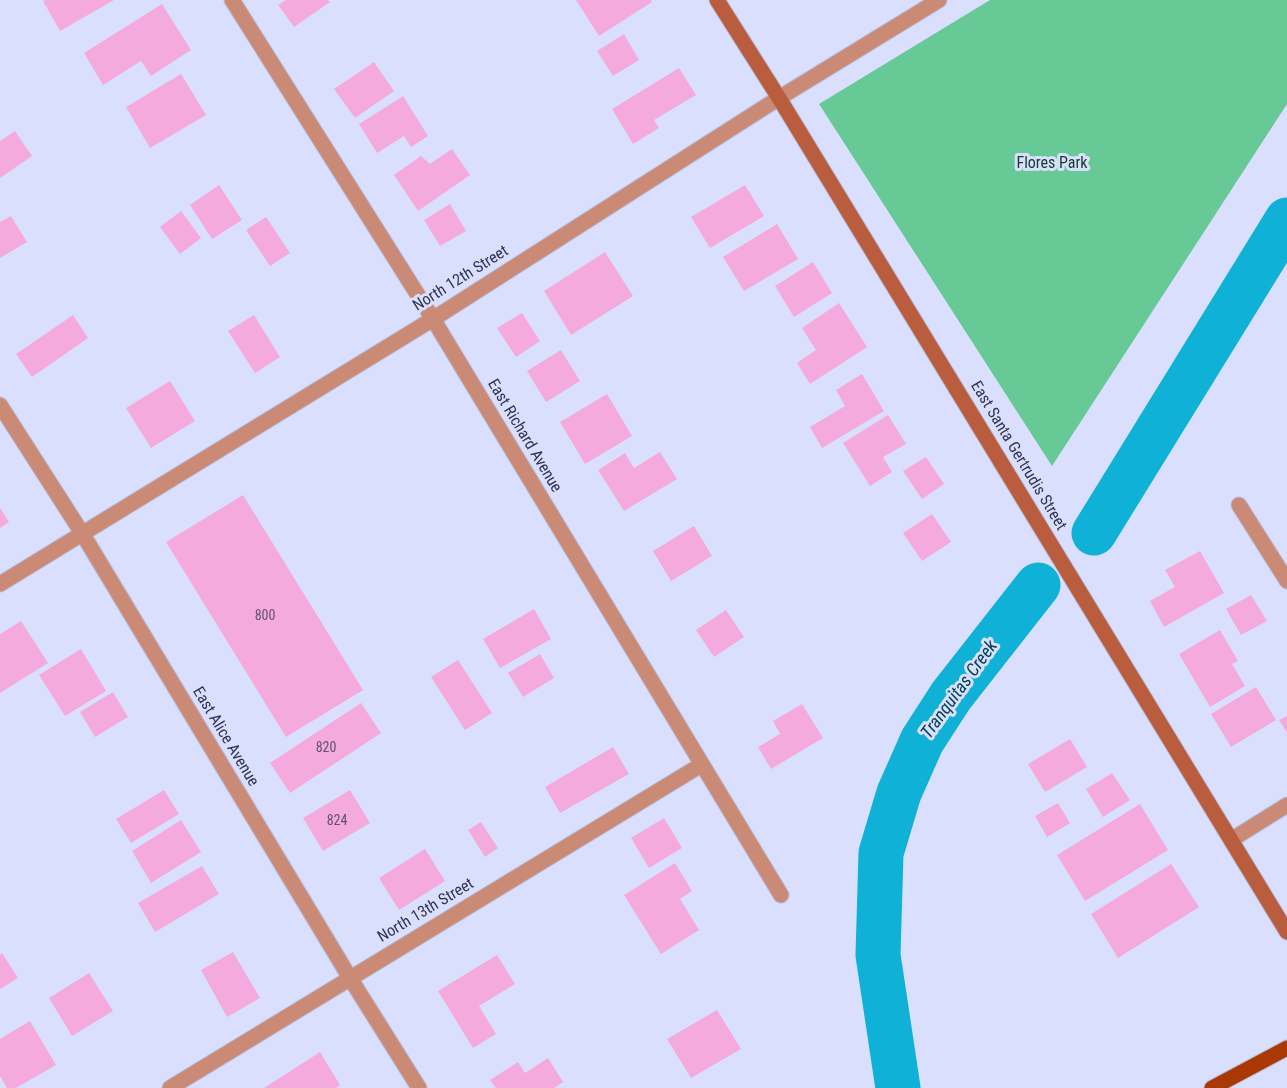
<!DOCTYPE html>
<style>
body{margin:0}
canvas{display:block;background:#dadffe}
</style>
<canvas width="1287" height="1088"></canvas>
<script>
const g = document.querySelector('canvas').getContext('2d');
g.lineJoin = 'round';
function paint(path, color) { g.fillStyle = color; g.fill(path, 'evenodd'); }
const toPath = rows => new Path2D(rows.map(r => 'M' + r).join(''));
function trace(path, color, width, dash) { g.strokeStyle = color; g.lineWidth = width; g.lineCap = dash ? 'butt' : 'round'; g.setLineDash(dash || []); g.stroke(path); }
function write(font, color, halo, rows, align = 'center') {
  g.font = font + ' "Roboto Condensed",sans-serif'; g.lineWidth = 6; g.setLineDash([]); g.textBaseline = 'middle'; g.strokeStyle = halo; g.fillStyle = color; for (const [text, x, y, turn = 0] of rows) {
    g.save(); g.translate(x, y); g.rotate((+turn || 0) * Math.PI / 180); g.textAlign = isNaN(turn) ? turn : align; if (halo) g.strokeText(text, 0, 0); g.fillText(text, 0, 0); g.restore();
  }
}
paint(toPath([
 [990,0,1287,0,1287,104,1052,466,819,104]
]), '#66c996');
trace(toPath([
 [1094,533,1287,220],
 [898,1088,878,955,881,853,899,793,922,741,951,696,1038,585]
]), '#0fb2d6', 45);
paint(toPath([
 [45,0,114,0,60,31,43,1],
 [286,0,328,0,330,2,294,27,278,5],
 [576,0,651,0,652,2,599,36],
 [162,4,191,50,151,76,141,61,103,85,84,53],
 [624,34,639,60,613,76,597,51],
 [374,62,394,91,355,118,334,89],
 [679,68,696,95,654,120,659,128,633,144,612,109],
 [181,74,206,115,150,148,126,107],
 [403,96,428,136,411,147,404,136,377,153,359,124],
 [15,131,32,156,0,178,0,141],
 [452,149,470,175,418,211,394,175,421,156,430,164],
 [219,185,242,220,212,239,190,205],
 [745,185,764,216,710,248,691,217],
 [450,204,466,231,440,246,424,220],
 [181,211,201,238,180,254,160,227],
 [11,216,27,242,0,258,0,222],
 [266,217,290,253,270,266,246,230],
 [777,224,798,259,744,291,723,257],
 [605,252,633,296,571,335,544,291],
 [813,262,832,293,794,317,775,286],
 [839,303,867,347,810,384,797,363,816,350,802,328],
 [522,313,540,341,516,357,497,328],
 [73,315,88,338,32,377,16,354],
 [254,315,280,357,255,373,228,331],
 [561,350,580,381,546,402,527,371],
 [862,374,884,411,822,448,810,427,845,406,836,390],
 [170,381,195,421,151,448,126,408],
 [607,394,632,436,585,464,560,422],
 [888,415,906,444,883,457,892,472,870,486,843,443],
 [660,452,677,479,624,511,598,470,625,453,634,468],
 [926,457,944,484,922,499,903,471],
 [243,495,363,690,286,737,166,542],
 [0,508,9,522,0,528],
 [932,514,951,542,922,561,903,533],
 [694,526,712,556,671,581,653,551],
 [1200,551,1224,593,1164,627,1150,601,1175,587,1165,570],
 [1251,595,1267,621,1241,635,1226,609],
 [534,609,551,639,500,668,483,639],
 [726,610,744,637,714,657,696,630],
 [21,621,48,663,0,693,0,634],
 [1220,630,1238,661,1232,664,1245,686,1210,707,1179,654],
 [81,649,106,691,65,716,39,675],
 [540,654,554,678,523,697,508,673],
 [458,660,492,713,465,730,431,677],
 [1256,687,1276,720,1231,747,1211,714],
 [113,692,128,717,95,737,80,712],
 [361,703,381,733,290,793,270,763],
 [802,704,823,738,771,769,758,747,780,734,773,721],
 [1287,716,1287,733,1279,720],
 [1070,739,1087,767,1045,792,1028,764],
 [613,747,629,774,560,813,545,787],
 [1112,773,1130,800,1103,817,1086,789],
 [164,790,179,814,131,843,116,819],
 [350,790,370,823,323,851,303,818],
 [1058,803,1070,823,1047,837,1035,816],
 [1140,804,1168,850,1085,901,1057,855],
 [664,818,682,848,649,868,631,838],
 [181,820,201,852,151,883,132,851],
 [481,822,498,848,485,857,468,830],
 [425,849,445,881,399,910,379,878],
 [675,863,692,891,680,899,699,930,661,954,624,895],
 [1171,864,1199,907,1118,958,1091,914],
 [202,866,219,894,155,932,138,903],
 [233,952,260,998,227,1017,201,970],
 [2,953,18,978,0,989,0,955],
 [497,955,515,984,479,1006,496,1034,473,1048,438,991],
 [89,973,113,1011,72,1036,49,998],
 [717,1010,741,1049,691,1078,667,1039],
 [30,1021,56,1065,16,1088,7,1088,0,1076,0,1039],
 [320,1052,340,1085,336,1088,264,1088],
 [548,1058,563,1082,554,1088,496,1088,490,1080,518,1062,525,1073]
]), '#f5aadd');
const street = toPath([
 [232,0,433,319,781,895],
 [0,405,82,533,350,978,419,1088],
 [1239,505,1287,581],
 [0,584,433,319,779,98,939,0],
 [1231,840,1287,805],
 [170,1088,701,765]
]);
const secondary = toPath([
 [717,0,779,98,1287,932]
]);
const primary = toPath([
 [1212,1088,1287,1048]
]);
trace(street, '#b8bddb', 17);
trace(secondary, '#b8bddb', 17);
trace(primary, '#b8bddb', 17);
trace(street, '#ca8a75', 15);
trace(secondary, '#b95d3e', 15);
trace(primary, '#aa3803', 15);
write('14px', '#615174', null, [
 ["800",265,616],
 ["820",326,748],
 ["824",337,821]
]);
write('16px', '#13402a', '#dadffe', [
 ["Flores Park",1052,164]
]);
write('16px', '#303351', '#dadffe', [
 ["North 12th Street",461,279,-32],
 ["East Richard Avenue",524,436,59],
 ["East Santa Gertrudis Street",1018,456,59],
 ["East Alice Avenue",225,737,59],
 ["North 13th Street",426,911,-31]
]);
write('italic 18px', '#024251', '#dadffe', [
 ["Tranquitas Creek",960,690,-54]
]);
</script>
